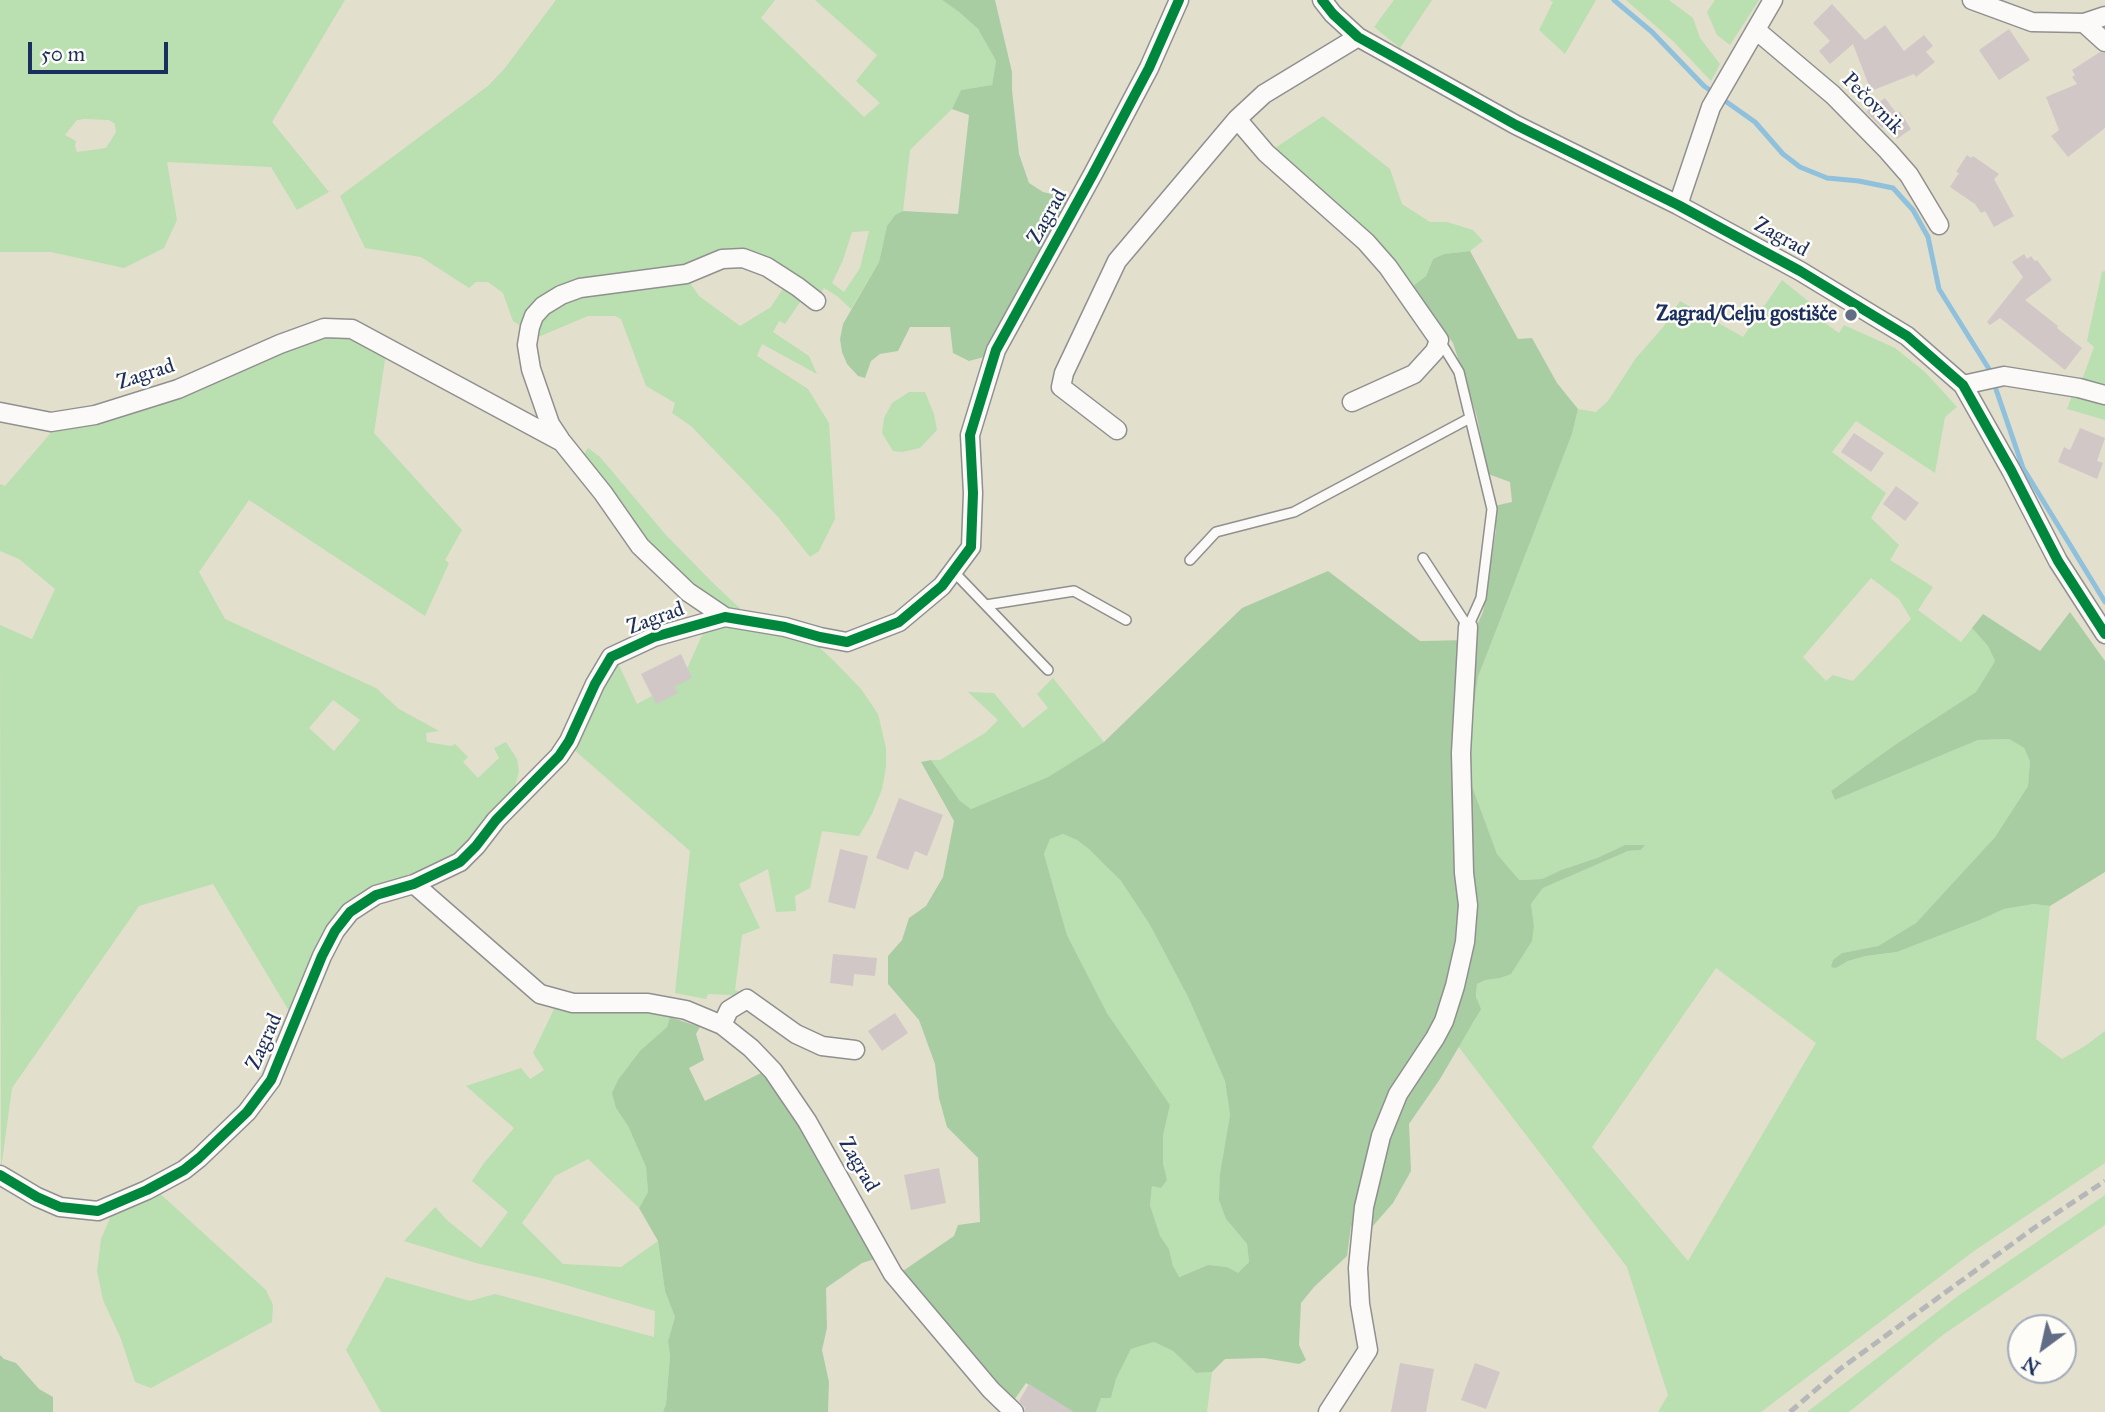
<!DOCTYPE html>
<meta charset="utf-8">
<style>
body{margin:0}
#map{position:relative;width:2105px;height:1412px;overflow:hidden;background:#e3dfcd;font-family:"IM FELL Great Primer",serif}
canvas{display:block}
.north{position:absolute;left:2007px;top:1314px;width:70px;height:70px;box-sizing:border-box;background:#fdfcf7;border:2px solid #a3aaba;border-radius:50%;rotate:213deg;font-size:19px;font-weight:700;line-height:28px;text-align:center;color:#1b2f5e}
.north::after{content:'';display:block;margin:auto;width:24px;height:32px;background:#616d85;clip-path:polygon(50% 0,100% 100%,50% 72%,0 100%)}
.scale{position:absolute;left:28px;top:42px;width:140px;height:32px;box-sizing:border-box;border:4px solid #1b2f5e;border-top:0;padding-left:9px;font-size:21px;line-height:24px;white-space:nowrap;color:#1b2f5e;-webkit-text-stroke:5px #fdfcf7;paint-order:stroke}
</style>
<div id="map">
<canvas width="2105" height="1412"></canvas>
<div class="north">N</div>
<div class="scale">50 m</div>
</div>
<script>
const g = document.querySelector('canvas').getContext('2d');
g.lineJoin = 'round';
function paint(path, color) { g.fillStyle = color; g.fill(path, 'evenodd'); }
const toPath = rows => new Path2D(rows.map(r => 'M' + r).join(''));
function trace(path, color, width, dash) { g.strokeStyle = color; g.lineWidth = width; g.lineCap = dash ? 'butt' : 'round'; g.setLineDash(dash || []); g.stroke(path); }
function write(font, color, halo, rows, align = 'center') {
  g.font = font + ' "IM FELL Great Primer",serif'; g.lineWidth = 5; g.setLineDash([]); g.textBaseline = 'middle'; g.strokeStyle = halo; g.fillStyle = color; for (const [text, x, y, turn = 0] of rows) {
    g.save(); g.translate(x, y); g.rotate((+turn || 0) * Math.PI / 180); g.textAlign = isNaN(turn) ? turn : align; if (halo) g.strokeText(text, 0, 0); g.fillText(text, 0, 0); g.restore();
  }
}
paint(toPath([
 [0,0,345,0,272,122,329,192,297,210,271,167,167,162,177,220,164,248,124,268,51,252,0,252],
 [85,119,109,120,115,124,116,132,106,148,77,152,75,146,76,141,65,135,77,120],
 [556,0,775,0,761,18,864,117,880,103,856,81,877,55,815,0,942,0,959,12,978,29,996,61,992,85,961,90,952,109,910,150,903,211,895,215,887,226,879,262,851,309,837,296,824,288,818,297,752,256,687,272,570,287,524,328,513,321,503,293,488,282,476,282,469,288,421,257,365,248,340,196,488,86,505,68],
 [869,231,860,268,844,292,832,283,843,260,852,232],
 [1394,0,1432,0,1400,48,1374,27],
 [1550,0,1596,0,1565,54,1539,30,1553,2],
 [1626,0,1669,0,1693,18,1700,38,1720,64,1711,81,1673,41],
 [1715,0,1759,0,1730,45,1717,35,1707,12],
 [1323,116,1390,169,1402,204,1430,222,1447,222,1473,230,1483,241,1470,251,1444,254,1433,259,1426,276,1413,286,1374,239,1272,150],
 [2105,271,2105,388,2082,380,2094,347,2087,341,2102,272],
 [688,280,699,296,740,326,771,307,784,287,803,298,785,324,779,321,773,332,809,356,817,374,762,344,757,356,808,389,829,423,835,519,819,551,810,557,778,517,749,486,691,426,672,413,675,403,646,386,621,319,615,316,588,316,531,340,536,319,563,298],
 [1782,280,1829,318,1825,323,1839,333,1844,325,1895,348,1925,372,1957,407,1945,417,1935,473,1856,421,1832,452,1886,493,1871,518,1899,545,1890,560,1933,587,1918,610,1961,642,1972,628,1988,646,1995,661,1976,692,1896,744,1831,791,1835,800,1978,740,2009,739,2024,748,2030,761,2028,786,1995,837,1916,923,1878,946,1842,953,1836,968,1848,961,1866,956,1897,952,1980,920,2004,909,2034,904,2050,906,2036,1039,2062,1059,2085,1046,2105,1031,2105,1163,1974,1251,1761,1412,1658,1412,1668,1395,1627,1267,1458,1046,1475,1020,1477,984,1486,980,1500,978,1534,926,1531,904,1543,888,1628,851,1641,850,1644,846,1625,845,1597,858,1561,870,1542,879,1518,880,1497,854,1465,767,1478,677,1572,434,1578,409,1596,412,1608,401,1636,358,1664,326,1680,301,1743,337],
 [1871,578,1899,599,1911,619,1853,681,1833,675,1826,681,1803,657],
 [1716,968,1816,1043,1688,1261,1592,1147],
 [346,332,386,353,374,433,462,530,445,560,449,563,425,616,249,500,199,572,225,619,376,688,399,709,439,731,426,733,427,742,451,746,455,744,468,757,463,762,478,778,499,758,494,748,506,742,517,759,519,771,513,794,469,847,448,860,332,921,311,956,289,1011,213,884,139,906,12,1088,1,1169,0,625,32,639,55,589,19,559,0,551,0,484,5,486,55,428,302,340],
 [333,700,360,720,334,751,309,728],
 [2074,390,2105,398,2105,420,2067,409],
 [909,392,925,392,934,414,937,430,920,448,902,452,893,451,882,433,884,418,892,403],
 [588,448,600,457,666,535,714,584,747,615,719,608,692,591,625,520,584,454],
 [734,624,801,635,818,646,835,662,861,689,878,714,886,748,886,767,882,789,872,814,859,836,822,831,810,888,795,896,796,911,776,912,768,869,739,884,760,928,742,935,735,990,744,994,735,999,731,995,708,994,706,999,675,993,690,851,572,748,579,726,617,661,637,704,682,680,703,633],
 [1053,678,1104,742,1048,777,971,809,960,801,931,760,940,760,985,733,998,720,968,692,994,693,1023,728,1048,708,1037,694],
 [1063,834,1077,840,1089,848,1121,881,1150,925,1188,997,1225,1081,1230,1115,1220,1173,1226,1219,1247,1244,1249,1262,1238,1274,1227,1267,1208,1265,1178,1277,1173,1266,1169,1249,1160,1237,1150,1205,1152,1185,1167,1180,1163,1163,1163,1136,1170,1105,1107,1013,1067,935,1044,854,1050,839],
 [554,1009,597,1011,638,1010,670,1017,667,1027,657,1036,616,1108,628,1126,646,1167,648,1192,639,1208,588,1159,555,1176,522,1223,563,1264,621,1267,658,1241,665,1291,675,1317,668,1341,670,1356,666,1404,663,1412,381,1412,346,1350,386,1277,470,1301,495,1294,654,1337,655,1311,545,1279,476,1263,404,1241,435,1207,447,1220,481,1248,508,1212,472,1181,484,1163,514,1128,466,1086,521,1068,530,1079,544,1070,533,1053],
 [156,1190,266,1290,273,1305,272,1322,151,1388,135,1382,121,1339,103,1300,97,1271,101,1239,113,1211],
 [2105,1195,2105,1225,1944,1334,1849,1412,1807,1412,1958,1296],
 [1154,1342,1173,1351,1196,1373,1212,1372,1207,1412,1096,1412,1101,1397,1111,1398,1116,1379,1131,1349]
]), '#badfb0');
paint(toPath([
 [942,0,995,0,1012,72,1012,90,1019,154,1029,183,1043,192,1070,198,988,356,969,361,953,353,950,327,910,327,898,351,880,354,871,361,865,378,858,376,847,364,842,352,840,339,843,324,879,262,887,226,895,215,903,211,958,214,969,115,952,109,961,90,992,85,996,61,978,29,959,12],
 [1470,251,1518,339,1532,338,1557,383,1578,409,1572,434,1478,677,1465,767,1497,854,1519,880,1542,879,1561,870,1597,858,1625,845,1645,845,1641,850,1628,851,1543,888,1531,904,1534,926,1532,941,1511,974,1500,978,1486,980,1477,984,1476,997,1481,1009,1440,1079,1409,1124,1411,1171,1393,1203,1372,1227,1351,1226,1347,1256,1314,1287,1301,1303,1299,1345,1306,1360,1299,1364,1264,1358,1225,1359,1212,1372,1196,1373,1173,1351,1154,1342,1131,1349,1116,1379,1111,1398,1101,1398,1096,1412,1071,1412,1026,1383,1012,1403,900,1273,954,1236,958,1225,980,1222,978,1158,947,1127,939,1098,935,1064,919,1020,888,984,888,956,902,940,909,918,926,906,943,877,954,821,921,762,931,760,960,801,971,809,1048,777,1104,742,1242,608,1328,571,1420,641,1470,640,1483,612,1496,530,1494,506,1512,502,1510,482,1488,474,1477,417,1453,343,1413,286,1426,276,1433,259,1444,254],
 [1063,834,1077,840,1089,849,1121,881,1150,925,1188,997,1225,1081,1230,1115,1220,1173,1219,1200,1226,1219,1247,1244,1249,1262,1238,1273,1227,1267,1208,1265,1179,1277,1173,1266,1169,1249,1160,1236,1150,1205,1152,1186,1161,1188,1167,1180,1163,1163,1163,1136,1170,1105,1107,1013,1067,935,1044,854,1050,839],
 [2070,612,2105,661,2105,872,2050,906,2034,904,2004,909,1980,920,1897,952,1866,956,1848,961,1836,968,1831,967,1833,960,1842,953,1878,946,1916,923,1995,837,2028,786,2030,761,2024,748,2009,739,1978,740,1835,800,1831,791,1896,744,1976,692,1995,661,1988,646,1972,628,1983,614,2040,651],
 [670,1017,700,1027,696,1034,704,1060,689,1068,705,1101,765,1071,801,1121,875,1259,862,1263,826,1288,827,1328,822,1350,829,1382,828,1412,663,1412,666,1404,670,1356,668,1341,675,1317,665,1291,658,1241,639,1208,648,1192,646,1167,628,1126,616,1108,612,1093,618,1080,640,1051,667,1027],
 [0,1355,4,1359,16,1363,39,1389,53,1397,53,1412,0,1412]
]), '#a9cda3');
trace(toPath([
 [1614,0,1652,32,1704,86,1755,122,1783,154,1800,167,1827,178,1859,181,1893,188,1913,210,1928,237,1939,289,1989,369,2023,468,2105,602]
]), '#8fc0dc', 5);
paint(toPath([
 [1832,4,1865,40,1885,25,1904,51,1924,35,1933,46,1926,52,1935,62,1916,77,1914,74,1871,91,1853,44,1830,64,1819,51,1830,41,1813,23],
 [2009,29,2030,60,1999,80,1979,50],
 [2100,52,2105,53,2105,128,2068,157,2051,136,2059,130,2046,97,2077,84,2072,77,2075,75,2072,70],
 [1885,98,1897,114,1900,112,1911,129,1897,139,1886,125,1882,128,1866,112],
 [1967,155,1971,158,1973,156,1999,174,1994,179,2014,216,1994,227,1985,211,1981,213,1975,204,1950,187,1959,173,1956,172],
 [2024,254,2027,259,2031,256,2035,261,2037,260,2052,280,2025,300,2058,326,2057,328,2082,348,2065,370,2000,318,1990,325,1987,322,2023,277,2012,262],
 [2080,428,2105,438,2097,461,2103,463,2097,479,2058,462,2064,447,2070,450],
 [1854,433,1884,453,1871,472,1841,452],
 [1896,486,1919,503,1905,521,1883,504],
 [681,654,692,678,674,687,678,693,656,704,641,674],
 [899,798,943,815,927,856,915,851,908,870,876,858],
 [840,849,868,856,855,909,828,902],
 [833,954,877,958,875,976,854,974,853,986,830,983],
 [895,1013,908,1033,882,1051,868,1031],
 [939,1168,946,1203,911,1210,904,1175],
 [1400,1363,1434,1369,1426,1412,1391,1412],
 [1475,1363,1500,1372,1486,1409,1461,1400],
 [1029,1384,1074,1412,1025,1412,1025,1408,1019,1401]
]), '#d1c7c7');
const lane = toPath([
 [1440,341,1459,372,1492,509,1481,598,1468,627],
 [1423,558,1468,627],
 [1190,560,1216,532,1294,512,1470,418],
 [953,571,1048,670],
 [986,605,1074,591,1126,620]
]);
const street = toPath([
 [1322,0,1333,14,1358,37,1516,125,1678,205,1800,271,1907,336,1963,385,2011,470,2058,561,2105,634],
 [1972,0,2032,22,2084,23,2105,16],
 [2084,23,2105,42],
 [1756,30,1833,95,1888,151,1909,175,1939,225],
 [1237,119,1266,153,1366,242,1388,267,1439,340,1435,351,1414,374,1352,402],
 [1678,205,1711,107,1773,0],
 [1963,385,2004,376,2079,388,2105,395],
 [0,412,51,422,95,415,178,389,280,344,324,328,352,329,562,442,603,493,640,546,688,592,725,617],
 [1117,430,1061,387,1064,373,1117,261,1237,119,1264,94,1358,37],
 [560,439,550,424,531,369,527,345,530,327,534,316,543,306,561,295,580,288,686,274,722,259,743,258,767,267,798,287,816,301],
 [414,884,540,994,573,1003,648,1003,686,1010,722,1025,751,1048,773,1071,807,1121,893,1274,991,1390,1014,1412],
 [722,1025,729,1010,747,999,796,1034,822,1046,855,1050],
 [0,1175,37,1197,60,1207,98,1211,147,1190,184,1170,199,1158,247,1112,271,1080,322,956,335,931,350,912,376,895,414,884,460,862,476,846,496,820,559,756,569,741,595,684,611,657,654,637,725,617,785,627,820,637,847,642,899,622,942,586,971,547,973,493,970,435,996,350,1093,174,1149,68,1179,0],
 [1328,1412,1368,1350,1360,1304,1358,1268,1364,1207,1381,1136,1398,1094,1435,1038,1444,1021,1455,986,1465,942,1468,905,1464,873,1461,753,1468,627]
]);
trace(lane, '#8f908f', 12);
trace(street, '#8f908f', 21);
trace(lane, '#fbfaf8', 9);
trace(street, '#fbfaf8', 18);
trace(toPath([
 [1790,1412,1840,1369,2034,1228,2105,1181]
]), '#b5b7b9', 5, [10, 5]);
trace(toPath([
 [1322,0,1333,14,1358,37,1516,125,1678,205,1800,271,1907,336,1963,385,2011,470,2058,561,2105,634],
 [0,1175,37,1197,60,1207,98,1211,147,1190,184,1170,199,1158,247,1112,271,1080,322,956,335,931,350,912,376,895,414,884,460,862,476,846,496,820,559,756,569,741,595,684,611,657,654,637,725,617,785,627,820,637,847,642,899,622,942,586,971,547,973,493,970,435,996,350,1093,174,1149,68,1179,0]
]), '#00873e', 10);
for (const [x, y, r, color] of [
 [1851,315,7,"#616d85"]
]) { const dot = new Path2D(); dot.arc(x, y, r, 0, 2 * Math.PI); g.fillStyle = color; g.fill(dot); trace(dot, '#fdfcf7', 2.5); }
write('21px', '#1b2f5e', '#fdfcf7', [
 ["Pečovnik",1872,104,45],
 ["Zagrad",1048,217,-61],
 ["Zagrad",1781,238,29],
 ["Zagrad",146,375,-18],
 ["Zagrad",656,619,-20],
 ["Zagrad",265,1042,-66],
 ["Zagrad",858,1165,60]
]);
write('bold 21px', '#1b2f5e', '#fdfcf7', [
 ["Zagrad/Celju gostišče",1837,315]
], 'right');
</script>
